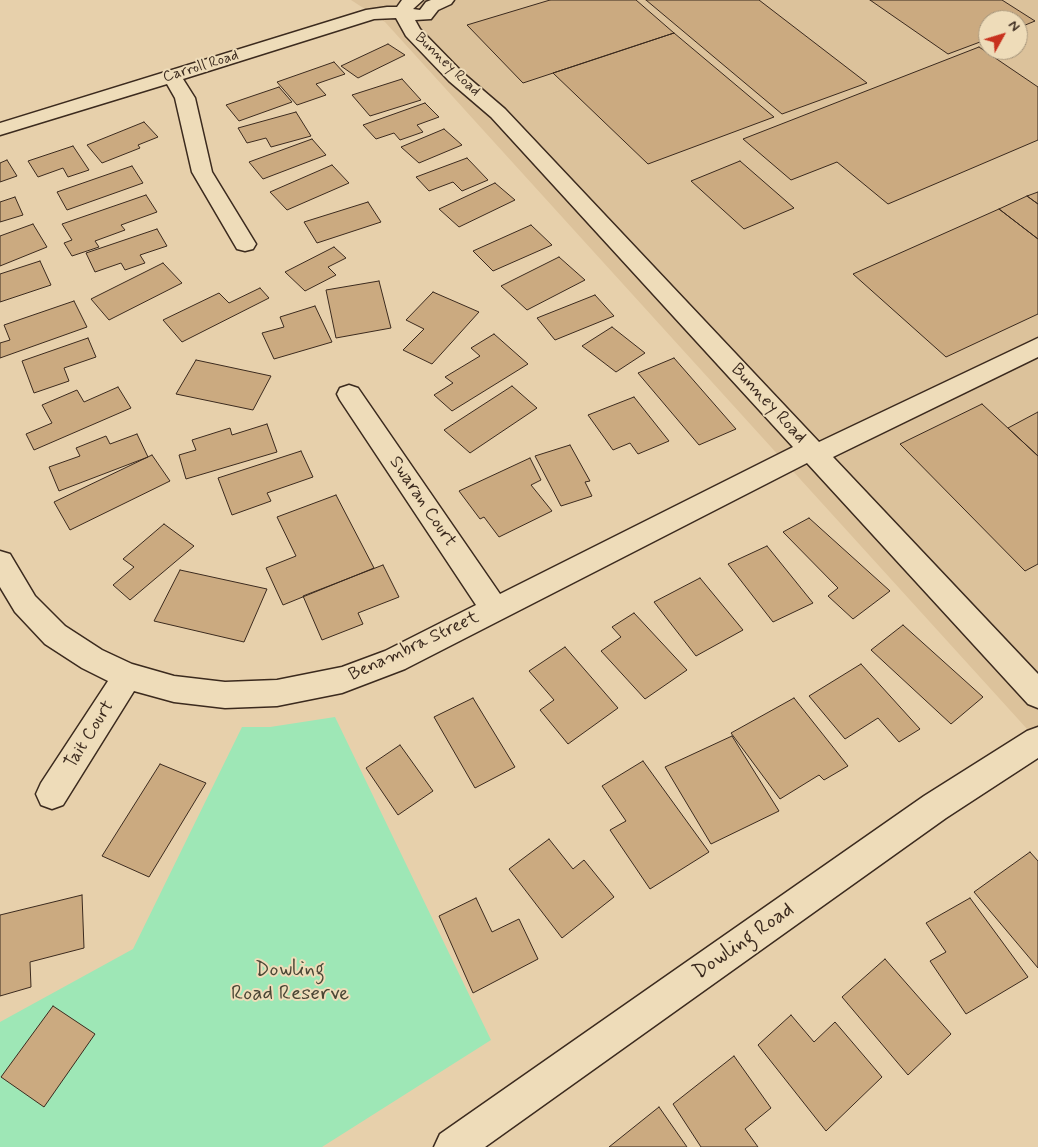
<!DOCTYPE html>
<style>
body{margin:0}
#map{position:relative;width:1038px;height:1147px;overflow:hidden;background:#e7d0ab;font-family:Mynerve,sans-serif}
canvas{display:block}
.north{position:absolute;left:978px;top:10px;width:50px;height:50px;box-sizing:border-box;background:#eedcb9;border:1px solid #a6957b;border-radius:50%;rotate:51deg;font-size:14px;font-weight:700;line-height:20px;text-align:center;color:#3b2a1e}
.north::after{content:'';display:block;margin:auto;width:18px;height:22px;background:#c8321e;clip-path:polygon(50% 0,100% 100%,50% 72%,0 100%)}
</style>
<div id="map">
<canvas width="1038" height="1147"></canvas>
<div class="north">N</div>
</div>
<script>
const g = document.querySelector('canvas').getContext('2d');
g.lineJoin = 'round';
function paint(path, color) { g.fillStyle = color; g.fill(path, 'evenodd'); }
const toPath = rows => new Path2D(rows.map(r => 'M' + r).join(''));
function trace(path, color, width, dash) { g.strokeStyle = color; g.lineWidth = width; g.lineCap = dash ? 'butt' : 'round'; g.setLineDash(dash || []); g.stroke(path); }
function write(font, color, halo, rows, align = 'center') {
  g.font = font + ' Mynerve,sans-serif'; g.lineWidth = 4; g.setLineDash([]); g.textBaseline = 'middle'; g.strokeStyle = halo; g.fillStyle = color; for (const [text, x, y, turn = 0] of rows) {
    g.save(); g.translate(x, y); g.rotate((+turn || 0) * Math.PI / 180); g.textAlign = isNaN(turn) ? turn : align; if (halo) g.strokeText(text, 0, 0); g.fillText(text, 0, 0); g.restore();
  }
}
paint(toPath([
 [351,0,1038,0,1038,741,385,22],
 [988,20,1018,20,1018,50,988,50]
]), '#dcc29b');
paint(toPath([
 [335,717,491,1040,322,1147,0,1147,0,1022,133,949,242,727,270,727]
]), '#9ee7b6');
const building = toPath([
 [550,0,636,0,674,33,523,83,467,25,550,0],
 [646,0,759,0,867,83,782,114,646,0],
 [870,0,1002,0,1035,21,1018,28,1018,20,988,20,988,39,948,54,870,0],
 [674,33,774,117,648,164,553,73,674,33],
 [388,44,405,55,358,78,341,66,388,44],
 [979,47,1038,87,1038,140,888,204,837,162,791,180,743,139,979,47],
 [334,62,345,74,316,84,326,95,297,105,277,82,334,62],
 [402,79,421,100,370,116,352,95,402,79],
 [279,87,292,102,239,121,226,105,279,87],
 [425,103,439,117,417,125,423,132,400,140,394,133,376,139,363,125,425,103],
 [296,112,311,136,271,147,266,138,247,143,238,128,296,112],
 [144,122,158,137,138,145,140,148,102,163,87,145,144,122],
 [444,129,462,145,419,163,401,147,444,129],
 [312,139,326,155,263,179,249,162,312,139],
 [73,146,89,170,68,177,63,168,38,177,28,161,73,146],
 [467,158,488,180,462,191,453,182,429,191,416,177,467,158],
 [7,160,17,176,0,182,0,163,7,160],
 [740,161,794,208,744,229,691,181,740,161],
 [332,165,349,183,287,210,270,192,332,165],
 [132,166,143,183,67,210,57,192,132,166],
 [495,183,515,200,459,227,439,209,495,183],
 [1038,192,1038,204,1027,196,1038,192],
 [146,195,157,212,121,225,125,230,95,241,99,247,72,256,64,243,72,240,62,224,146,195],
 [1027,196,1038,204,1038,239,999,209,1027,196],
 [15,197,23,215,0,222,0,202,15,197],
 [368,202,381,222,317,243,304,222,368,202],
 [999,209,1038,239,1038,314,946,357,853,274,999,209],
 [33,224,47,247,0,266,0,236,33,224],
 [531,225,552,245,493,271,473,251,531,225],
 [157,229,167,246,140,255,145,263,125,270,121,263,95,272,86,253,157,229],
 [334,247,346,258,328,267,336,275,305,291,285,272,334,247],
 [559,257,585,280,527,310,501,286,559,257],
 [40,261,51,285,0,302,0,274,40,261],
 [163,263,182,283,109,320,91,299,163,263],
 [379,281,391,328,336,338,326,290,379,281],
 [260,288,269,298,182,342,163,320,219,293,229,303,260,288],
 [433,292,479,312,432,364,403,350,424,329,406,320,433,292],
 [595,295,614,316,555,340,537,318,595,295],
 [74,301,87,327,0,358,0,343,10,340,4,325,74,301],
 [315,306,332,342,274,359,262,333,284,327,280,317,315,306],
 [612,327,645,353,616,372,582,346,612,327],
 [494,334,528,364,452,411,434,395,453,383,445,377,480,356,471,348,494,334],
 [88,338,96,357,64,368,69,381,34,393,22,361,88,338],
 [674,358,736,429,699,445,638,373,674,358],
 [196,360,271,376,253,410,176,394,196,360],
 [512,386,537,408,470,453,444,430,512,386],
 [118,387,131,408,34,450,26,434,52,423,42,405,77,390,84,402,118,387],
 [634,397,669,441,638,454,630,443,613,450,588,415,634,397],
 [982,404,1038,456,1038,564,1025,571,900,444,982,404],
 [1038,412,1038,456,1008,428,1038,412],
 [267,424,277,452,186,479,179,455,196,450,192,440,230,428,232,435,267,424],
 [137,434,148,457,59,491,49,467,80,456,76,448,106,436,110,444,137,434],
 [570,445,590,481,585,482,592,496,561,506,535,456,570,445],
 [301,451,313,477,267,493,271,501,232,515,218,478,301,451],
 [152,455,170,481,70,530,54,502,152,455],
 [530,458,541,480,531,485,552,511,499,537,484,517,480,519,459,491,530,458],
 [336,495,374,568,283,605,266,568,296,556,277,517,336,495],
 [809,518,890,591,853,619,828,596,838,588,783,532,809,518],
 [164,524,194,546,130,600,113,585,134,567,123,559,164,524],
 [767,546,813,603,773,622,728,564,767,546],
 [383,565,399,597,358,613,363,624,322,640,303,596,383,565],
 [180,570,267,589,244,642,154,621,180,570],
 [700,578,743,630,696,656,654,602,700,578],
 [634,613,687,670,645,699,601,651,621,637,612,627,634,613],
 [903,625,983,697,951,724,871,650,903,625],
 [565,647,618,708,568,744,540,710,554,700,529,671,565,647],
 [861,664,920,729,899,742,878,718,845,739,809,696,861,664],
 [473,698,515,767,475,788,434,717,473,698],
 [794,698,848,766,824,780,819,775,780,799,731,733,794,698],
 [732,736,779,811,711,844,665,767,732,736],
 [400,745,433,791,398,815,366,768,400,745],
 [643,761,709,852,650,889,610,830,626,821,602,786,643,761],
 [160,764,206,783,149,877,102,856,160,764],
 [549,839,573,869,584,860,614,897,562,938,509,869,549,839],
 [1030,852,1038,861,1038,968,974,892,1030,852],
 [82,895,84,948,30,962,31,987,0,996,0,915,82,895],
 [476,898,492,932,519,919,538,959,473,993,439,916,476,898],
 [970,898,1028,977,966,1014,930,961,946,952,926,923,970,898],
 [885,959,951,1034,908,1075,842,997,885,959],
 [53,1006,95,1034,44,1107,1,1077,53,1006],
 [791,1015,814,1042,835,1022,882,1077,826,1131,758,1045,791,1015],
 [734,1056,771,1108,745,1129,758,1147,701,1147,673,1104,734,1056],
 [659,1107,687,1147,609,1147,659,1107]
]);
paint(building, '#cbaa80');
trace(building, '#3b2a1e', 1);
const minor = toPath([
 [402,0,423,0,413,9,420,10,426,2,431,0,454,0,451,4,438,10,431,19,415,20,420,29,463,73,505,109,819,442,1038,338,1038,357,833,457,1038,674,1038,708,1028,704,807,463,405,669,342,693,277,706,225,708,174,702,134,691,63,805,52,809,41,805,36,794,41,783,108,681,82,668,45,644,15,612,0,587,0,551,10,554,35,596,65,626,102,650,132,664,174,676,225,682,277,680,342,667,385,651,476,605,340,400,337,394,340,388,349,385,358,388,500,594,793,447,491,117,449,81,406,36,396,18,374,19,183,79,195,98,212,172,256,244,253,249,245,251,237,249,192,172,175,98,167,84,0,135,0,123,366,10,387,7,397,7,402,0],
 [1038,727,1038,758,946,818,485,1147,434,1147,440,1134,924,796,1027,731,1038,727]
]);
trace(minor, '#3b2a1e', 3);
paint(minor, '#eedcb9');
write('15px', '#3b2a1e', '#eedcb9', [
 ["Bunney Road",447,65,44],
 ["Carroll Road",201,67,-17]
]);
write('18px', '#3b2a1e', '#eedcb9', [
 ["Bunney Road",768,404,47],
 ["Swaran Court",422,502,56],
 ["Benambra Street",414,647,-25],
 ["Tait Court",90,735,-58]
]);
write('21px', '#3b2a1e', '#eedcb9', [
 ["Dowling Road",744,942,-35]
]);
write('21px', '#4a4635', '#eedcb9', [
 ["Dowling",290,971],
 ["Road Reserve",290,995]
]);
</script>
